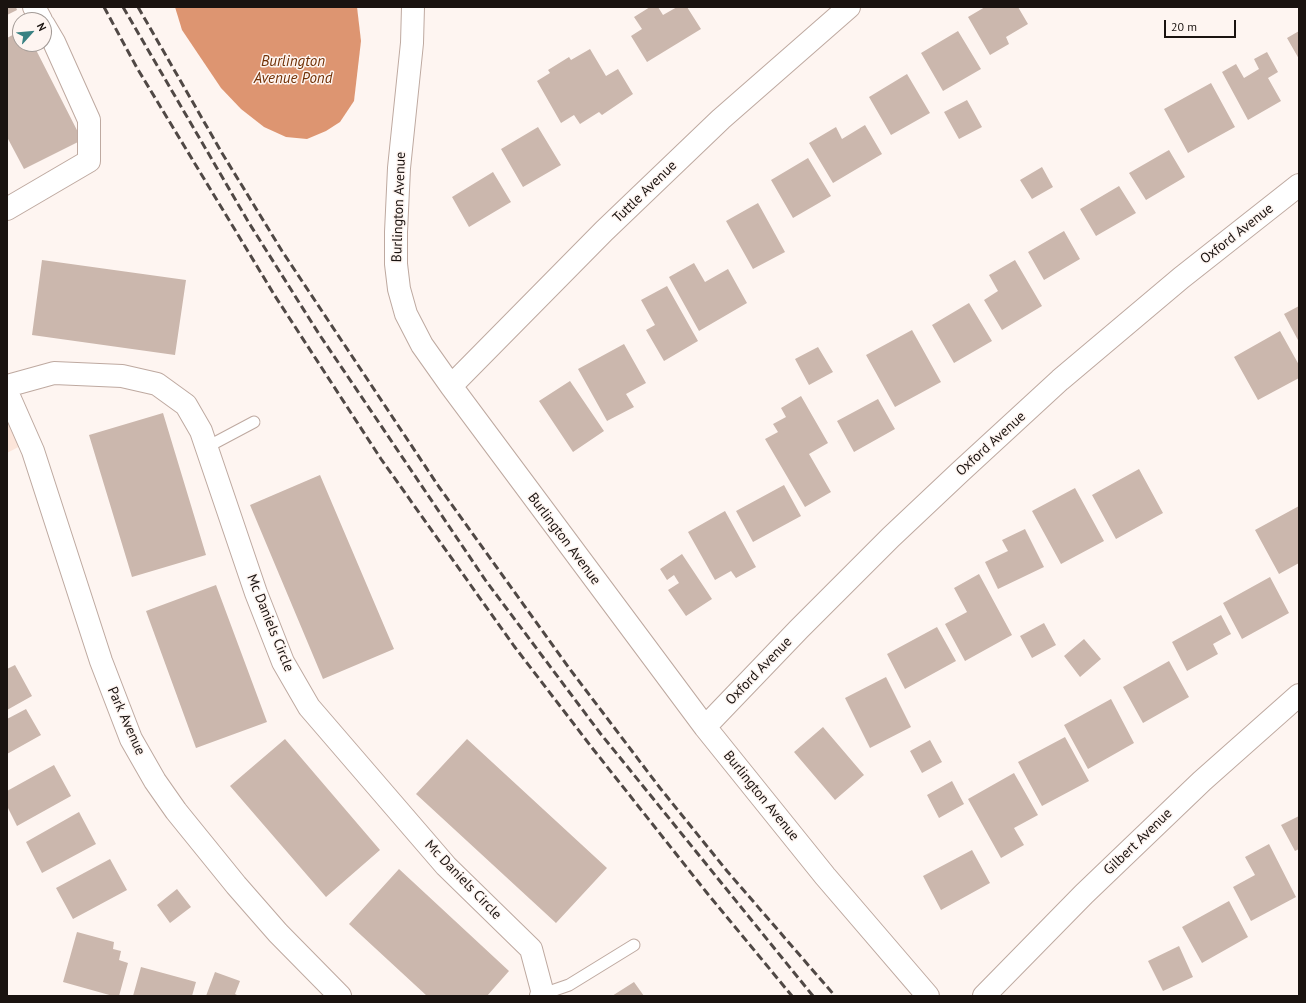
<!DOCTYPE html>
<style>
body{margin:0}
#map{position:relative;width:1306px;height:1003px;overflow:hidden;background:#fef5f1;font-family:"PT Sans",sans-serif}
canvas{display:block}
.frame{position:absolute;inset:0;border:8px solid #1a1310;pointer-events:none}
.north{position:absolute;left:12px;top:12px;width:40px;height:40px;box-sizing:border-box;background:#fef5f1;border:1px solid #a39b97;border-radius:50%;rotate:63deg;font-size:11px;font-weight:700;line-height:16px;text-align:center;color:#1a1310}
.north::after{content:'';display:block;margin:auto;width:14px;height:18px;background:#388182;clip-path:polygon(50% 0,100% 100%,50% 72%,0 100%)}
.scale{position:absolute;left:1164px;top:20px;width:72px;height:18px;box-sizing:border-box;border:2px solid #1a1310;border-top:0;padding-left:5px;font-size:12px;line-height:14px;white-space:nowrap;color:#1a1310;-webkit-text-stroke:3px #fef5f1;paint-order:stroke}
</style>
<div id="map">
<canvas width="1306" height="1003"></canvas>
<div class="frame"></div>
<div class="north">N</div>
<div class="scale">20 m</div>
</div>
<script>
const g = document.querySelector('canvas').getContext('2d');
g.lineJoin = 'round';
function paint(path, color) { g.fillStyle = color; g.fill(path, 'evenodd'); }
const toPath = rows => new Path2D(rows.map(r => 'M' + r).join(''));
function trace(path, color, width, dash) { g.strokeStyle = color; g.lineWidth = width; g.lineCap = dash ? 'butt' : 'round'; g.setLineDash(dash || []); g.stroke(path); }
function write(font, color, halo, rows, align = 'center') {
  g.font = font + ' "PT Sans",sans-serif'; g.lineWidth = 3; g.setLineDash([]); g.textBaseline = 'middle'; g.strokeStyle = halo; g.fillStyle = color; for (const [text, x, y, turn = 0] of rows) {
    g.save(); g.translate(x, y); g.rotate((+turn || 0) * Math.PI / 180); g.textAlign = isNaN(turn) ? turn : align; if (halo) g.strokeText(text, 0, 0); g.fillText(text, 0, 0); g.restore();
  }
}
paint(toPath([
 [7,397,24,444,7,453]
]), '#fce5da');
paint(toPath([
 [175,7,357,7,361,41,354,101,340,122,326,131,307,139,286,137,264,127,241,109,221,88,182,30]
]), '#dd9571');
paint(toPath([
 [7,7,16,7,17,10,7,15],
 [650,7,658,7,663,15,677,7,687,7,701,29,647,62,631,36,642,29,634,17],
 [985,7,1018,7,1028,24,1006,37,1009,44,990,55,968,17],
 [20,31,20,44,33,44,82,140,24,169,7,137,7,38],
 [958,31,981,69,943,91,921,53],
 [1299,31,1299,59,1287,38],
 [590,49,606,76,618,69,633,94,602,115,599,112,580,124,574,115,561,123,537,81,550,73,548,70,569,57,571,60],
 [1267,52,1278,72,1268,78,1281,101,1248,120,1222,72,1236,64,1244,78,1259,69,1254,59],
 [907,74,930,113,891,135,869,97],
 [1211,83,1235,127,1188,153,1164,109],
 [967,100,982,127,959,139,944,112],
 [865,125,882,154,833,183,809,143,836,127,842,139],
 [538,127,561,165,523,187,501,149],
 [1169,150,1185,177,1146,200,1129,173],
 [808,158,831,196,793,218,771,180],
 [1042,167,1053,187,1032,199,1020,180],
 [493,172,511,202,469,227,452,197],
 [1119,186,1136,213,1096,236,1080,209],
 [758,203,785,252,753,269,726,221],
 [1064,231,1080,259,1044,280,1028,252],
 [42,260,186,280,175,355,32,335],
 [1015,260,1042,306,1002,330,984,300,998,291,989,275],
 [694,263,705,282,728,269,747,303,699,331,669,277],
 [667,286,698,341,664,361,646,330,655,325,641,300],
 [969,303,992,341,954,363,932,325],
 [1299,306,1299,342,1284,314],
 [912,330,941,382,895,407,866,355],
 [1280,331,1299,365,1299,378,1258,400,1234,357],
 [624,344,646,383,626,394,634,407,607,421,578,369],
 [818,347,833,372,809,385,795,359],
 [570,381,604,431,573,452,539,401],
 [801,396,828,443,809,454,831,492,805,507,765,439,778,432,773,424,786,417,781,408],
 [878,399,895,429,854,452,837,421],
 [163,413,206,555,132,577,89,435],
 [1139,469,1163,513,1116,539,1092,495],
 [320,475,394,649,323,679,250,505],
 [784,485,801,516,753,542,736,511],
 [1075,488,1104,541,1061,564,1032,511],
 [1299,506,1299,563,1279,574,1255,530],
 [725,511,756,567,736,578,731,571,715,580,688,532],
 [1025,529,1044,567,998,589,985,562,1008,551,1002,540],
 [682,554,712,599,686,616,668,590,679,583,674,575,667,580,660,569],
 [979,574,1012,635,965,661,945,624,967,612,954,588],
 [1270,577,1289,613,1242,639,1223,603],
 [216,585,267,722,196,748,146,611],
 [1221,615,1231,634,1213,644,1218,654,1187,671,1172,642],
 [1044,623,1056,645,1032,658,1020,636],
 [937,627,956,661,905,689,887,654],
 [1084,639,1101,659,1080,677,1064,656],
 [1169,661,1189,697,1143,723,1123,687],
 [15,665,32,696,7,710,7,669],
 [886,677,911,727,870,748,845,698],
 [1111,699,1134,743,1088,769,1064,725],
 [26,709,41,735,7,754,7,719],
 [823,727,864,775,835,800,794,752],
 [1065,737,1089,781,1042,806,1018,762],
 [285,739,380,850,326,897,230,786],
 [467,739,607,868,556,923,416,794],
 [930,740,942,762,922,773,910,751],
 [54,765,71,796,17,826,7,806,7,791],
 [1014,773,1038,815,1014,828,1024,845,1001,858,968,799],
 [952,781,964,804,939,818,927,795],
 [79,812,96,844,42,873,26,842],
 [1299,816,1299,849,1295,851,1281,825],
 [1269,844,1296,897,1251,921,1233,887,1255,875,1245,857],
 [972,850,990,883,941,910,923,876],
 [110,859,127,890,73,919,56,888],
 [399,869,509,971,487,996,427,996,349,924],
 [177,889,191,907,170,923,157,905],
 [1229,901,1248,937,1202,963,1182,927],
 [77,932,114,942,113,949,121,951,119,960,128,963,119,996,113,996,63,982],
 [1179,946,1193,977,1163,991,1148,961],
 [141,967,196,982,192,996,133,996],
 [215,972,240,981,235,994,239,996,206,996],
 [634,982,644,996,612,996]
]), '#cbb7ad');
const service = toPath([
 [207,447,254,422],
 [543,994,569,985,634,945]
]);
const minor = toPath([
 [34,7,41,20],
 [413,7,412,43,399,168,396,232,396,264,399,289,406,314,422,345,451,386,705,727,825,876,928,996],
 [7,209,89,161,89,120,54,42,44,25],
 [7,386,54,373,122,376,157,384,186,405,201,431,256,593,283,662,309,707,446,866,531,949,543,994,541,996],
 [451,386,604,231,721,119,849,7],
 [7,392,33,451,101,661,131,739,155,781,176,811,236,885,278,933,340,996],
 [705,727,799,629,891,537,960,472,1060,380,1181,278,1299,185],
 [984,996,1084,894,1202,781,1299,695]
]);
trace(service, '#bea9a0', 13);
trace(minor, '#bea9a0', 24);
trace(service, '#fff', 11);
trace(minor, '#fff', 22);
trace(toPath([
 [104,7,137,68,275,296,381,459,514,646,593,749,707,893,792,996],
 [123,7,249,223,319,334,486,581,600,733,813,996],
 [138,7,222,153,282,251,439,487,569,668,660,788,727,871,835,996]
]), '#504845', 3, [8, 4]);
write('14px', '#1a1310', '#fef5f1', [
 ["Tuttle Avenue",645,192,-44],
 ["Burlington Avenue",399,207,-88],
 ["Oxford Avenue",1237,234,-38],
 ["Oxford Avenue",991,444,-42],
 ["Burlington Avenue",564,539,53],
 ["Mc Daniels Circle",270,623,68],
 ["Oxford Avenue",759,671,-46],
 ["Park Avenue",126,721,66],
 ["Burlington Avenue",761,796,51],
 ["Gilbert Avenue",1138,842,-44],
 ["Mc Daniels Circle",463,880,46]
]);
write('italic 15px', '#713005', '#fef5f1', [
 ["Burlington",293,62],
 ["Avenue Pond",293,79]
]);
</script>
